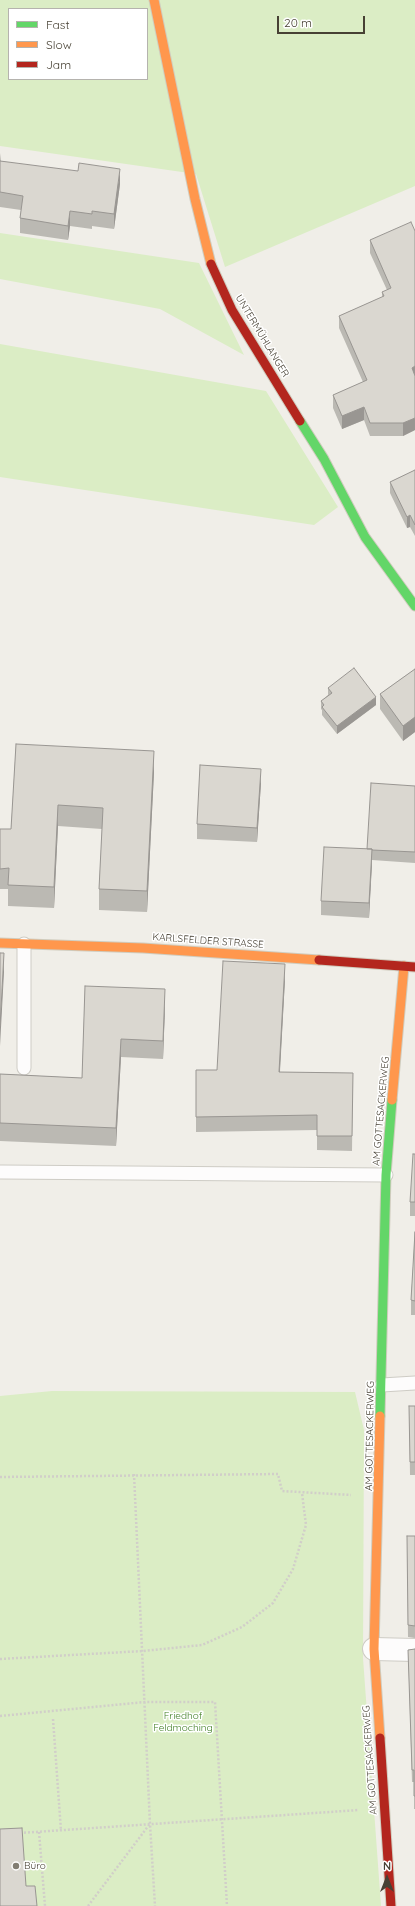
<!DOCTYPE html>
<meta charset="utf-8">
<style>
body{margin:0}
#map{position:relative;width:415px;height:1906px;overflow:hidden;background:#f0eee8;font-family:Quicksand,sans-serif}
canvas{display:block}
.legend{position:absolute;left:8px;top:8px;width:140px;height:72px;box-sizing:border-box;background:#fff;border:1px solid #b5b3ae;margin:0;padding:5px 7px;list-style:none;font-size:12px;color:#474134}
.legend li{display:flex;align-items:center;gap:8px;height:20px}
.legend b{width:20px;border:1px solid #b5b3ae}
.north{position:absolute;left:367px;top:1858px;width:40px;height:40px;-webkit-text-stroke:3px #fff;paint-order:stroke;rotate:0deg;font-size:11px;font-weight:700;line-height:16px;text-align:center;color:#474134}
.north::after{content:'';display:block;margin:auto;width:14px;height:18px;background:#474134;clip-path:polygon(50% 0,100% 100%,50% 72%,0 100%)}
.scale{position:absolute;left:277px;top:16px;width:88px;height:18px;box-sizing:border-box;border:2px solid #474134;border-top:0;padding-left:5px;font-size:12px;line-height:14px;white-space:nowrap;color:#474134;-webkit-text-stroke:3px #fff;paint-order:stroke}
</style>
<div id="map">
<canvas width="415" height="1906"></canvas>
<ul class="legend">
<li><b style="height:5px;background:#63d668"></b>Fast</li>
<li><b style="height:5px;background:#ff974d"></b>Slow</li>
<li><b style="height:5px;background:#b3261e"></b>Jam</li>
</ul>
<div class="north">N</div>
<div class="scale">20 m</div>
</div>
<script>
const g = document.querySelector('canvas').getContext('2d');
g.lineJoin = 'round';
function paint(path, color) { g.fillStyle = color; g.fill(path, 'evenodd'); }
const toPath = rows => new Path2D(rows.map(r => 'M' + r).join(''));
function trace(path, color, width, dash) { g.strokeStyle = color; g.lineWidth = width; g.lineCap = dash ? 'butt' : 'round'; g.setLineDash(dash || []); g.stroke(path); }
function write(font, color, halo, rows, align = 'center') {
  g.font = font + ' Quicksand,sans-serif'; g.lineWidth = 3; g.setLineDash([]); g.textBaseline = 'middle'; g.strokeStyle = halo; g.fillStyle = color; for (const [text, x, y, turn = 0] of rows) {
    g.save(); g.translate(x, y); g.rotate((+turn || 0) * Math.PI / 180); g.textAlign = isNaN(turn) ? turn : align; if (halo) g.strokeText(text, 0, 0); g.fillText(text, 0, 0); g.restore();
  }
}
paint(toPath([
 [0,0,415,0,415,186,225,267,196,174,0,146],
 [9,9,147,9,147,79,9,79],
 [0,233,199,263,244,355,160,309,0,279],
 [0,344,266,391,338,507,314,525,0,477],
 [52,1391,355,1392,364,1430,363,1658,381,1906,0,1906,0,1396]
]), '#dbedc5');
const lane = toPath([
 [24,1068,24,944],
 [1,1172,386,1175],
 [382,1385,415,1383]
]);
const street = toPath([
 [374,1649,415,1650]
]);
const fast = toPath([
 [300,421,324,459,365,537,415,606],
 [380,1416,386,1175,392,1100]
]);
const slow = toPath([
 [154,0,195,199,211,264],
 [0,943,143,948,319,960],
 [392,1100,404,966],
 [380,1738,374,1649,380,1416]
]);
const jam = toPath([
 [211,264,232,310,300,421],
 [319,960,415,967],
 [380,1738,391,1906]
]);
trace(lane, '#ceccc5', 15);
trace(street, '#ceccc5', 24);
trace(fast, '#d0ccbe', 11);
trace(slow, '#d0ccbe', 11);
trace(jam, '#d0ccbe', 11);
trace(toPath([
 [134,1474,150,1824,155,1906],
 [0,1477,278,1474,282,1491,351,1495],
 [0,1659,143,1651,202,1645,242,1627,273,1603,293,1569,306,1525,302,1493],
 [0,1716,145,1702,215,1702,227,1906],
 [53,1719,61,1831],
 [39,1832,45,1906],
 [20,1833,359,1810],
 [88,1906,149,1825]
]), '#d1cec9', 2.5, [2, 2]);
trace(lane, '#fdfcfc', 13);
trace(street, '#fdfcfc', 22);
trace(fast, '#63d668', 9);
trace(slow, '#ff974d', 9);
trace(jam, '#b3261e', 9);
paint(toPath([
 [0,153,1,161,120,184,114,229,92,226,92,229,70,226,68,240,20,233,20,218,21,210,0,207],
 [415,231,415,430,403,436,370,436,364,420,342,429,333,408,333,395,363,382,339,328,339,316,382,297,382,292,387,290,370,253,370,240],
 [415,470,415,536,410,527,407,528,390,493,390,482],
 [415,669,415,732,403,741,380,709,380,694],
 [328,688,376,705,337,734,322,715,322,710,321,709,321,701,328,695],
 [16,744,154,772,147,912,99,910,99,889,102,829,58,826,54,908,8,906,8,889,0,889,0,829,11,829],
 [261,783,257,842,197,839,197,824],
 [415,786,415,863,372,860,369,918,321,915,321,901,367,849],
 [285,979,280,1072,353,1073,352,1151,317,1150,317,1130,196,1132,196,1070,217,1070],
 [85,986,165,1007,163,1059,121,1057,116,1146,0,1141,0,1074,82,1078],
 [415,1154,415,1216,410,1216,410,1202],
 [415,1232,415,1315,411,1315,411,1300],
 [409,1406,415,1406,415,1475,410,1475],
 [407,1536,415,1536,415,1638,408,1637],
 [415,1649,415,1809,414,1809,414,1782,412,1782,408,1650]
]), '#bbb9b3');
paint(toPath([
 [120,169,120,184,114,229,114,214],
 [70,211,70,226,68,240,68,226],
 [415,366,415,379,412,368],
 [364,407,364,420,342,429,342,416],
 [415,418,415,430,403,436,403,423],
 [410,515,410,527,407,528,407,517],
 [376,697,376,705,337,734,337,726],
 [415,717,415,732,403,741,403,726],
 [154,751,154,772,147,912,147,891],
 [261,769,261,783,257,842,257,828],
 [58,805,58,826,54,908,54,887],
 [372,849,372,864,369,918,369,903],
 [4,953,4,972,0,1046,0,1027],
 [285,964,285,979,279,1086,279,1072],
 [165,989,165,1007,163,1059,163,1041],
 [121,1039,121,1057,116,1146,116,1128]
]), '#999692');
const building = toPath([
 [0,161,78,171,79,163,120,169,114,214,92,211,92,214,70,211,68,226,20,218,23,196,0,192,0,161],
 [411,222,415,231,415,366,412,368,415,376,415,418,403,423,370,423,364,407,342,416,333,395,367,380,339,316,384,296,382,292,391,288,370,240,411,222],
 [415,470,415,525,410,515,407,517,390,482,415,470],
 [354,668,376,697,337,726,322,707,324,705,321,701,332,693,328,688,354,668],
 [415,669,415,717,403,726,380,694,415,669],
 [16,744,154,751,147,891,99,889,103,808,58,805,54,887,8,885,9,868,0,869,0,829,11,829,16,744],
 [200,765,261,769,257,828,197,824,200,765],
 [371,783,415,786,415,852,372,850,372,849,367,849,371,783],
 [324,847,372,849,369,903,321,901,324,847],
 [0,953,4,953,0,1027,0,953],
 [223,961,285,964,279,1072,353,1073,352,1136,317,1136,317,1115,196,1117,196,1070,217,1070,223,961],
 [85,986,165,989,163,1041,121,1039,116,1128,0,1123,0,1074,82,1078,85,986],
 [413,1154,415,1154,415,1202,410,1202,413,1154],
 [415,1232,415,1301,411,1300,415,1232],
 [409,1406,415,1406,415,1462,410,1462,409,1406],
 [407,1536,415,1536,415,1626,408,1625,407,1536],
 [415,1649,415,1796,414,1796,414,1770,412,1770,408,1650,415,1649],
 [22,1828,26,1886,35,1886,37,1906,0,1906,0,1829,22,1828]
]);
paint(building, '#dad7d0');
trace(building, '#999692', 1);
for (const [x, y, r, color] of [
 [16,1866,4,"#827e73"]
]) { const dot = new Path2D(); dot.arc(x, y, r, 0, 2 * Math.PI); g.fillStyle = color; g.fill(dot); trace(dot, '#fff', 1.5); }
write('10px', '#474134', '#fff', [
 ["UNTERMÜHLANGER",262,336,59],
 ["KARLSFELDER STRASSE",208,941,4],
 ["AM GOTTESACKERWEG",381,1111,-85],
 ["AM GOTTESACKERWEG",370,1436,-89],
 ["AM GOTTESACKERWEG",370,1760,-94]
]);
write('10px', '#3e7d22', '#fff', [
 ["Friedhof",183,1716],
 ["Feldmoching",183,1728]
]);
write('10px', '#474134', '#fff', [
 ["Büro",24,1866]
], 'left');
</script>
